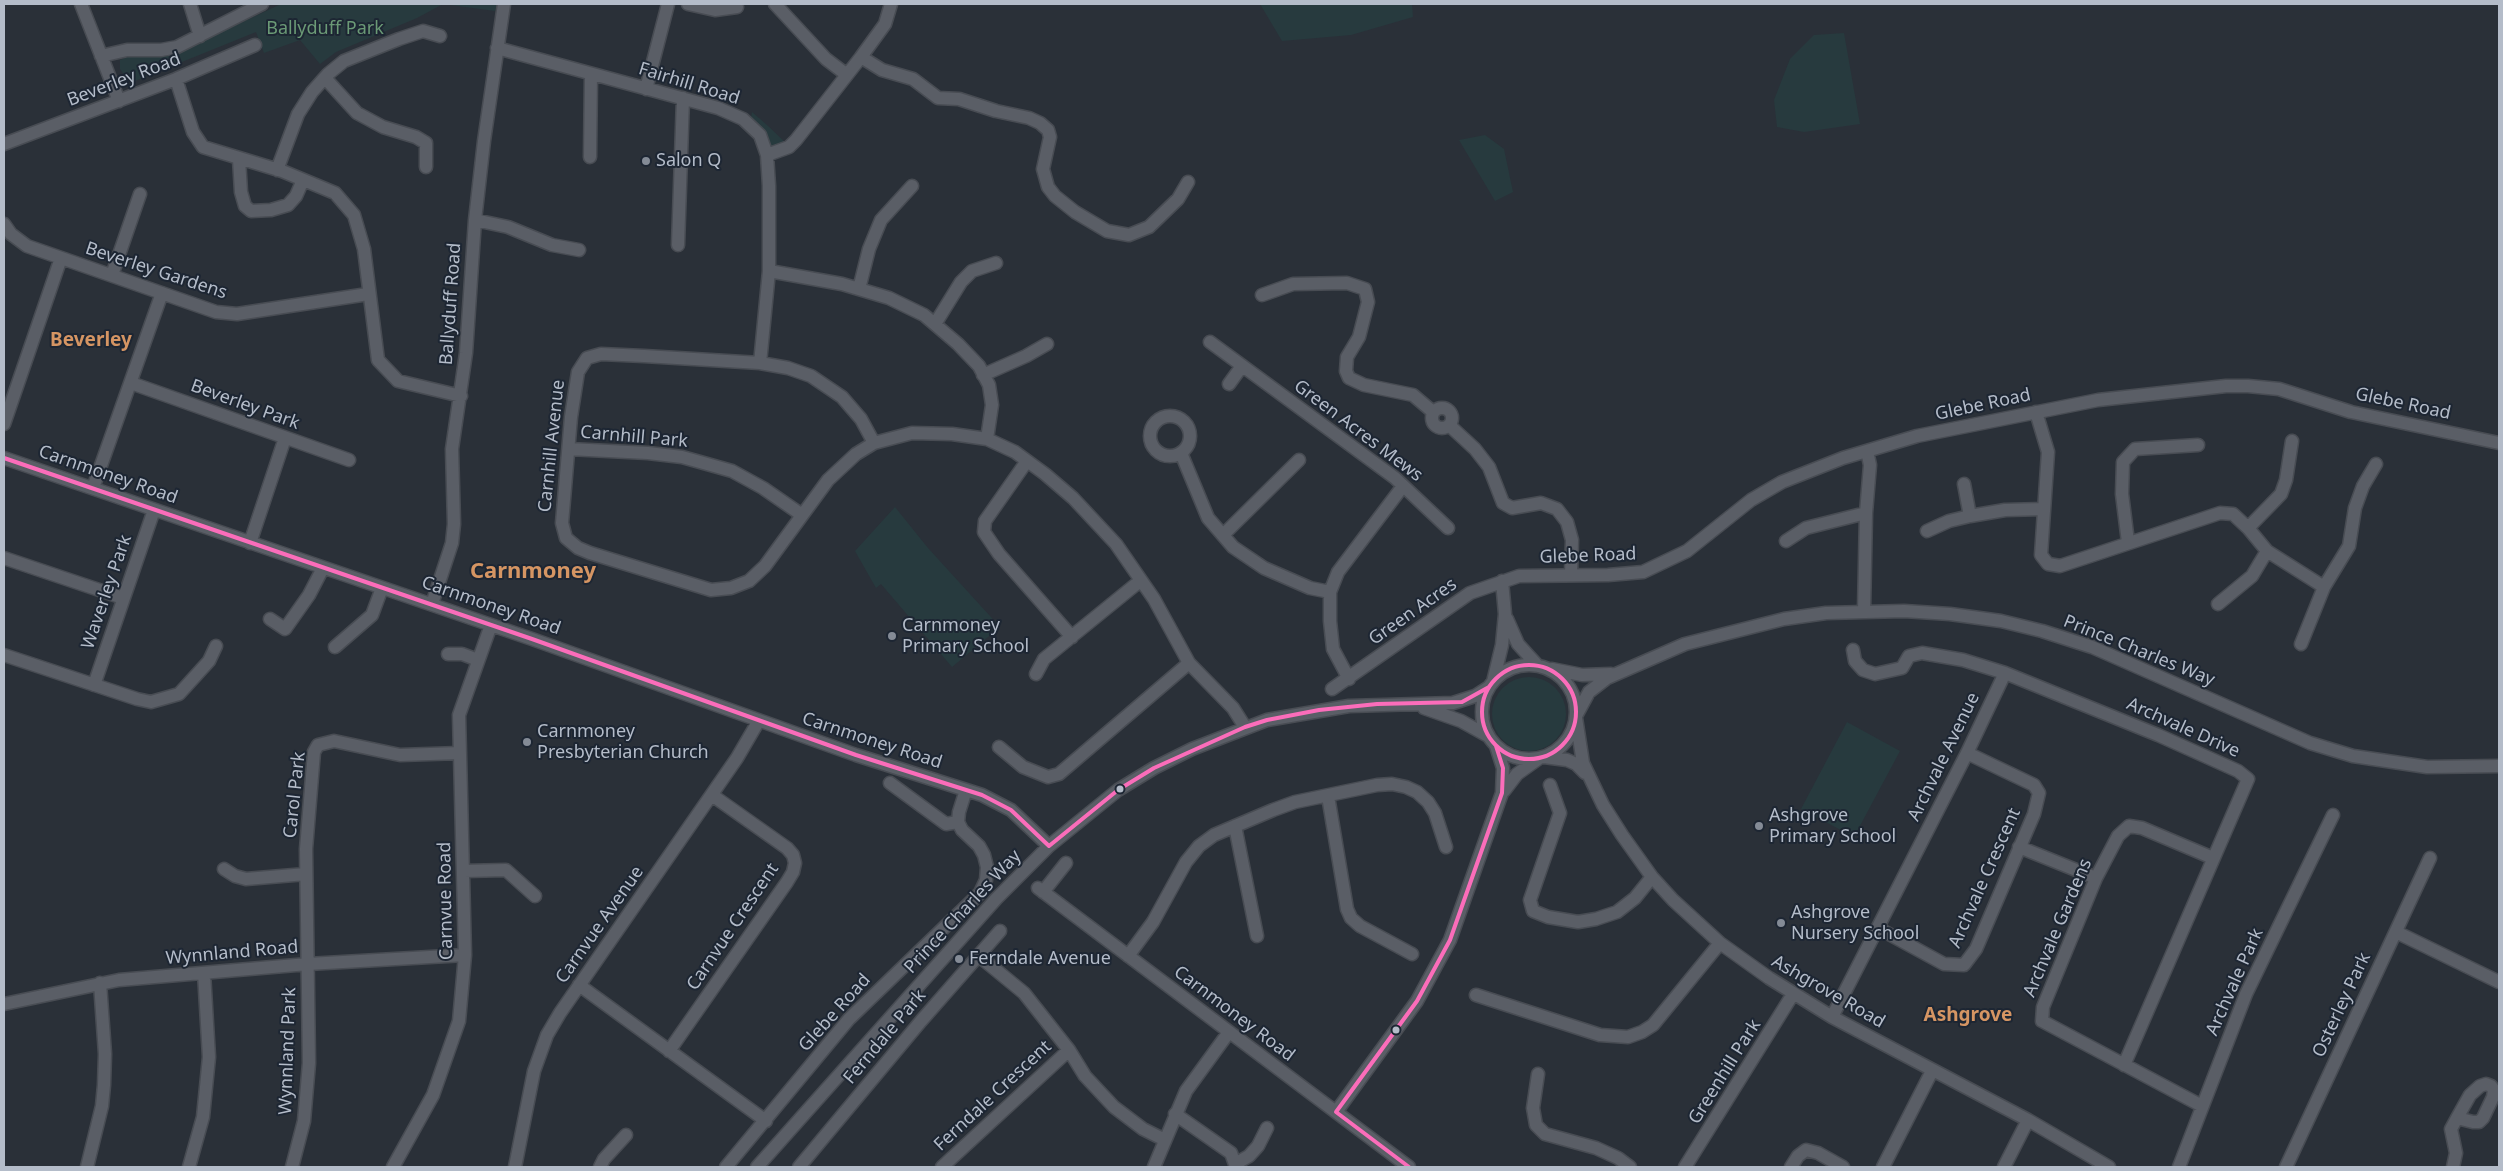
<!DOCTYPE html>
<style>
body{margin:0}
#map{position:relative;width:2503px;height:1171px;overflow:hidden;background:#2a3038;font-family:"Noto Sans",sans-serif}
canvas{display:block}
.frame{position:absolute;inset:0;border:5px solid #b4bcc9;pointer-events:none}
</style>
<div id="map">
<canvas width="2503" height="1171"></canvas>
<div class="frame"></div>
</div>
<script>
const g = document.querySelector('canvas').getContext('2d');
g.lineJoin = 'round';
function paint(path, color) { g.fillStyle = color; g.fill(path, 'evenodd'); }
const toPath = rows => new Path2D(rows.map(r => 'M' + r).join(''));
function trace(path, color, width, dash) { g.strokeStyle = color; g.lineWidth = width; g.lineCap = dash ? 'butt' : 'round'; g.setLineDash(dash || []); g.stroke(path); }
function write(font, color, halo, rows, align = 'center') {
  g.font = font + ' "Noto Sans",sans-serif'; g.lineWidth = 4; g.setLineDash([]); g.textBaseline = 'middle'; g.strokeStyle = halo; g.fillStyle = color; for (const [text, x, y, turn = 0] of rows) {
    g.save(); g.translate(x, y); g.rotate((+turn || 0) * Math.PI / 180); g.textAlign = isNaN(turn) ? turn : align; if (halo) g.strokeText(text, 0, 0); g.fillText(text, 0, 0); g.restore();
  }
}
paint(toPath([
 [281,4,497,4,495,11,443,4,417,18,336,52,320,64,300,40,264,53,256,32,135,81,125,76,120,69,120,60,127,57,175,54],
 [1260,4,1412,4,1413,17,1351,35,1282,41],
 [1844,33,1860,124,1804,132,1777,127,1774,100,1790,59,1814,35],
 [752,112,767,125,787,144,772,149,765,134,751,118],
 [1485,135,1504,149,1513,192,1495,201,1459,140],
 [895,507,928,548,1000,627,952,667,881,584,876,588,855,551],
 '1492 714a37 37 0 1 1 74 0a37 37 0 1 1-74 0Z',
 [1847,722,1900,751,1854,837,1801,809]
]), '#273a3e');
const minor = toPath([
 [81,4,119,101],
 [190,4,200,36],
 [688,4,715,10,737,7],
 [775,4,826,59,847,75],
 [497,48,718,108,743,119,760,135,767,155,769,186,769,271,760,363],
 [101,56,127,50,161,50,177,47,262,4],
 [861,57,885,24,891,4],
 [325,78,357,113,383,127,416,137,426,143,426,167],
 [176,79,193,132,203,147,282,171,335,193,354,215,364,249,378,360,398,381,461,396],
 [646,89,668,4],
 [4,144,176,79,255,45],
 [767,155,789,147,796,140,861,57,882,70,913,79,938,98,959,99,996,111,1029,118,1040,123,1048,130,1050,137,1043,169,1048,187,1055,196,1075,212,1107,231,1129,235,1149,227,1178,199,1188,182],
 [590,157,591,74],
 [239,159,241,192,245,206,251,211,271,210,288,205,296,196,303,180],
 [277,170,298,114,312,92,328,74,344,61,399,39,423,31,440,36],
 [475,220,508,227,552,245,579,250],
 [4,224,11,234,27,246,216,312,237,314,368,294],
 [678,245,683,98],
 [769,271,842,284,889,298,924,315,958,344,979,366,989,385,992,405,987,439],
 [112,275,140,194],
 [859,289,869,249,881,220,912,186],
 [1262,295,1293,284,1347,283,1365,289,1368,302,1359,337,1347,357,1346,371,1349,378,1364,385,1413,395,1433,412],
 [935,324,961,282,972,271,996,263],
 [1210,342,1395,478,1448,528],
 [983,375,1026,356,1047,344],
 [131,383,349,460],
 [1229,384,1242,366],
 '1432 418a10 10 0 1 1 20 0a10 10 0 1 1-20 0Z',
 [2036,412,2048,452,2041,555,2048,564,2060,566,2220,513,2233,514,2248,528,2267,551,2324,587],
 '1150 436a20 20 0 1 1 40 0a20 20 0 1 1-40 0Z',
 [4,424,61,258],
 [1449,425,1475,449,1489,467,1503,503,1512,508,1541,503,1557,509,1567,522,1572,540,1571,574],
 [874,443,861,419,842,397,811,376,788,368,760,363,644,356,601,354,587,358,578,372,571,417,562,523,566,538,578,548,590,553,711,590,731,588,749,581,765,566,828,480,856,454,874,443,912,433,952,434,987,439,1015,452,1045,474,1073,498,1116,544,1154,599,1189,663,1233,708,1245,727],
 [569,449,648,453,682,457,700,462,732,471,763,488,802,515],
 [1181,453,1208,518,1233,547,1264,568,1310,588,1330,592],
 [4,458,532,639,856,755,982,795,1011,810,1049,846],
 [1027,461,985,521,984,532,999,554,1072,637],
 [1964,484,1970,516],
 [93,488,162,293],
 [2248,528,2281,494,2286,480,2292,441],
 [1927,531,1949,521,1970,516,2005,510,2044,509],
 [1223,535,1299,460],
 [1786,541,1806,528,1866,513],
 [2128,542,2122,494,2123,462,2135,449,2198,445],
 [250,543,285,438],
 [4,558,123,598],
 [432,604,452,543,454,524,452,449,466,353,475,220,484,141,504,4],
 [2218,604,2252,576,2267,551],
 [1864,611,1866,513,1870,465,1867,451],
 [270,619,285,629,309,595,323,568],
 [1507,619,1518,644,1538,666],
 [2301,644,2324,587,2349,546,2355,508,2363,486,2376,464],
 [335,647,372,615,382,588],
 [1853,650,1855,661,1863,670,1875,674,1902,668,1909,656,1922,653,1963,660,2005,673,2158,735,2238,771,2248,779,2124,1065],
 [448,654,462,654,478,660],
 [4,655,137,699,151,702,179,694,209,661,216,646],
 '1482 712a47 47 0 1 1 94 0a47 47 0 1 1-94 0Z',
 [1552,669,1582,675,1611,674],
 [1036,674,1044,659,1140,581],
 [1349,679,1333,649,1330,621,1330,592,1338,572,1403,486],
 [1493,682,1502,645,1505,614,1502,581],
 [94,685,154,510],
 [1332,689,1470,593,1519,576,1608,575,1643,572,1687,551,1751,500,1782,482,1843,458,1917,436,2098,400,2226,386,2248,386,2279,389,2351,412,2499,443],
 [1424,708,1461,721,1488,736],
 [1576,716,1589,692,1607,678,1685,644,1784,619,1826,613,1904,611,1950,614,2001,621,2042,631,2092,647,2310,743,2353,756,2427,767,2499,766],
 [1576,718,1583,763,1603,805,1622,835,1652,877,1673,900,1720,943,1769,978,1832,1017,2028,1120,2109,1167],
 [999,747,1023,767,1048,777,1059,774,1189,663],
 [1544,757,1567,760,1576,764,1585,773],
 [890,783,946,824,958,822],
 [1550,785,1560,813,1530,900,1533,911,1548,917,1578,922,1596,919,1617,912,1635,898,1652,877],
 [1504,791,1517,774,1538,759],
 [1328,796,1347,909,1351,918,1360,926,1412,954],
 [1235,826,1257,936],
 [2019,847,2096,878],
 [224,869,235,876,246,879,306,874],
 [464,871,506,870,535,896],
 [1038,888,1409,1167],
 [1043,892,1066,863],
 [1878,928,1944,964,1964,965,1976,949,2034,814,2039,793,2034,785,1967,753],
 [2396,932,2499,982],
 [979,956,1024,993,1069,1050,1085,1076,1114,1107,1143,1129,1165,1140],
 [1128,956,1153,922,1186,862,1199,846,1214,835,1273,810,1295,802,1377,785,1392,784,1406,787,1417,792,1428,802,1435,813,1446,847],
 [579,985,766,1121],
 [1476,995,1600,1035,1628,1037,1642,1032,1653,1025,1720,943],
 [4,1004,119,980,308,964,465,955],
 [1832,1017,1967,753,2005,673],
 [669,1051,787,882,793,872,795,863,793,855,787,848,712,795],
 [1538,1074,1533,1108,1536,1125,1545,1134,1596,1148,1618,1158,1630,1167],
 [2202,1106,2042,1021,2043,1007,2096,878,2118,836,2129,826,2142,828,2213,858],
 [1336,1112,1417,1001,1450,940,1502,793,1503,768,1496,746],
 [1175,1114,1231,1153,1236,1167],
 [1235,1164,1249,1156,1258,1146,1267,1128],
 [87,1167,102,1106,104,1085,105,1054,100,983],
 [189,1167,203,1117,209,1057,204,973],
 [292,1167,304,1121,309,1063,306,849,314,752,318,745,334,741,400,755,460,753],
 [393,1167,433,1095,459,1021,465,955,459,715,491,625],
 [515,1167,534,1071,547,1035,560,1013,737,758,758,722],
 [600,1167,604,1159,626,1135],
 [726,1167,849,1019,980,893,986,880,987,867,984,855,979,846,962,830,958,822,959,812,966,790],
 [757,1167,996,899,1049,846,1118,790,1154,768,1192,749,1267,720,1349,706,1453,703,1475,696,1489,687],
 [799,1167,921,1021,1000,931],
 [942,1167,1069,1050],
 [1154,1167,1186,1091,1229,1032],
 [1685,1167,1793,994],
 [1791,1167,1798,1156,1806,1150,1818,1153,1843,1167],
 [1883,1167,1932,1071],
 [2004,1167,2028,1120],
 [2179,1167,2246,994,2333,815],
 [2286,1167,2430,858],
 [2453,1167,2456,1153,2451,1129,2457,1118,2470,1095,2480,1086,2486,1084,2491,1086,2494,1090,2493,1097,2483,1118,2479,1122,2473,1122,2457,1118]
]);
trace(minor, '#484c53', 15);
trace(minor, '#5a5e66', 12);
trace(toPath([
 [4,458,532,639,856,755,982,795,1011,810,1049,846,1118,790,1154,768,1245,727,1267,720,1319,710,1377,704,1462,702,1489,687],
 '1482 712a47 47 0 1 1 94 0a47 47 0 1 1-94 0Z',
 [1409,1167,1336,1112,1417,1001,1450,940,1502,793,1503,768,1496,746]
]), '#fb6dba', 4);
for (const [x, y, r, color] of [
 [646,161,5,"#848b96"],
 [892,636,5,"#848b96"],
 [527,742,5,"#848b96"],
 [1120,789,4.5,"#b4bcc9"],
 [1759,826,5,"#848b96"],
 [1781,923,5,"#848b96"],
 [959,959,5,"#848b96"],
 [1396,1030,4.5,"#b4bcc9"]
]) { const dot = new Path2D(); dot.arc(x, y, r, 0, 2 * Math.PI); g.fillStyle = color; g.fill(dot); trace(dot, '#1d2633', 2); }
write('18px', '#6b9a76', '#1d2633', [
 ["Ballyduff Park",325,29]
]);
write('18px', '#b4bcc9', '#1d2633', [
 ["Beverley Road",124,80,-21],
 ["Fairhill Road",689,84,17],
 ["Beverley Gardens",156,271,18],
 ["Ballyduff Road",451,304,-86],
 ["Glebe Road",2403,404,12],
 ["Beverley Park",245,405,20],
 ["Glebe Road",1983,405,-12],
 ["Green Acres Mews",1358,431,37],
 ["Carnhill Park",634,437,5],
 ["Carnhill Avenue",552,446,-84],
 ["Carnmoney Road",108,475,19],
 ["Glebe Road",1588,556,-2],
 ["Waverley Park",107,592,-71],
 ["Carnmoney Road",491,606,19],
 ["Green Acres",1413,612,-35],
 ["Prince Charles Way",2139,651,22],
 ["Archvale Drive",2183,728,24],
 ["Carnmoney Road",872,741,18],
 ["Archvale Avenue",1944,757,-64],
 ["Carol Park",295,795,-84],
 ["Archvale Crescent",1985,878,-66],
 ["Carnvue Road",446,901,-91],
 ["Prince Charles Way",963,912,-47],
 ["Carnvue Avenue",600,925,-55],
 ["Carnvue Crescent",733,927,-56],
 ["Archvale Gardens",2058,928,-67],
 ["Wynnland Road",232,953,-5],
 ["Archvale Park",2235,982,-66],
 ["Ashgrove Road",1828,992,30],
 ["Osterley Park",2342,1005,-65],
 ["Glebe Road",835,1013,-48],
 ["Carnmoney Road",1234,1014,37],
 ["Ferndale Park",885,1037,-50],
 ["Wynnland Park",288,1051,-88],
 ["Greenhill Park",1725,1072,-58],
 ["Ferndale Crescent",993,1096,-43]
]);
write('18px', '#b4bcc9', '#1d2633', [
 ["Salon Q",656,161],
 ["Carnmoney",902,626],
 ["Primary School",902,647],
 ["Carnmoney",537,732],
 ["Presbyterian Church",537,753],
 ["Ashgrove",1769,816],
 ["Primary School",1769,837],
 ["Ashgrove",1791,913],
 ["Nursery School",1791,934],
 ["Ferndale Avenue",969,959]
], 'left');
write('bold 19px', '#d59563', '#1d2633', [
 ["Beverley",91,341],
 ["Ashgrove",1968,1016]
]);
write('bold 22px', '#d59563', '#1d2633', [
 ["Carnmoney",533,572]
]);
</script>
